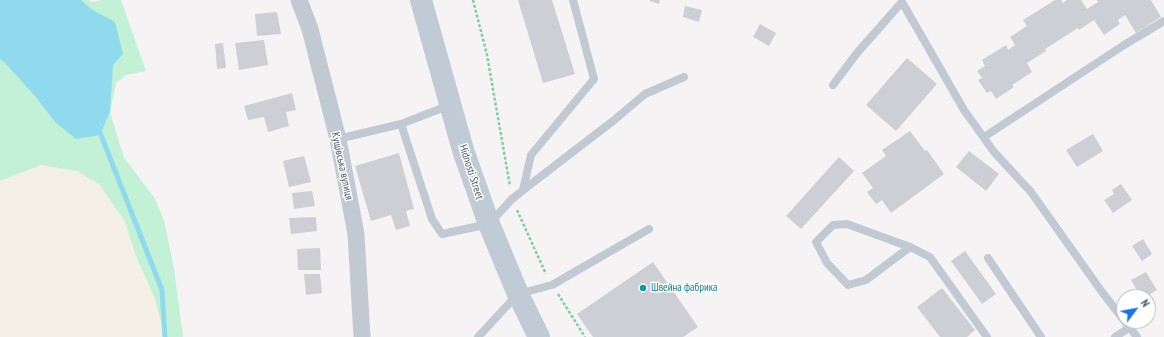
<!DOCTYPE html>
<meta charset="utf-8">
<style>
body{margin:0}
#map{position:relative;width:1164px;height:337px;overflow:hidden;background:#f5f3f3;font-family:"PT Sans Narrow",sans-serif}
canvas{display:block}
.north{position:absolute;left:1116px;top:289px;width:40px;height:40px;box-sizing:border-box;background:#fff;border:1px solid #b7bbc0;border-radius:50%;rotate:58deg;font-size:11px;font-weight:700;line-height:16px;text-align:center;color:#4a5661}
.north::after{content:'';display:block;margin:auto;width:14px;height:18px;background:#1a73e8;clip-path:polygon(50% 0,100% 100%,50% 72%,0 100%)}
</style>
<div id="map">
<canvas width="1164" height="337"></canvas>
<div class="north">N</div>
</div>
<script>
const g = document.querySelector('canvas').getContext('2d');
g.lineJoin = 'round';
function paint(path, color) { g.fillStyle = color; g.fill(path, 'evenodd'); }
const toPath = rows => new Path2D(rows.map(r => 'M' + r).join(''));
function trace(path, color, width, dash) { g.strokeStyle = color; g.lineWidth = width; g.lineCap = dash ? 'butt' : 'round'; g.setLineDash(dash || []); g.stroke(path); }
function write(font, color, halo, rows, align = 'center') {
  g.font = font + ' "PT Sans Narrow",sans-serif'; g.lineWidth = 3; g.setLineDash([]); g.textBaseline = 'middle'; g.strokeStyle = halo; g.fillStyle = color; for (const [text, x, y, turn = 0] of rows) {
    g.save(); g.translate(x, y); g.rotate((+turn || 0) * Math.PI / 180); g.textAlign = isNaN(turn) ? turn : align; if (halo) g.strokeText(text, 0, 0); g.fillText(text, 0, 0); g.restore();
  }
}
paint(toPath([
 [0,0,90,0,91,2,102,0,121,0,146,71,126,75,116,83,110,112,124,158,154,197,164,220,174,269,183,337,0,337]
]), '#c3f1d5');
paint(toPath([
 [41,165,77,171,100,185,125,222,136,256,155,299,165,337,0,337,0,181]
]), '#f5f0e5');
paint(toPath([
 [0,0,81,0,91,9,115,22,123,54,113,65,110,112,100,135,76,139,55,122,35,96,5,63,0,59]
]), '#90daee');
trace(toPath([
 [99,130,162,290,165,337]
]), '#90daee', 5);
paint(toPath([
 [518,0,552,0,575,74,543,83],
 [650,0,660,0,659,4,650,1],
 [1055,0,1061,0,1063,3,1067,0,1081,0,1087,9,1098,2,1097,0,1151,0,1161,17,1136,33,1125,15,1118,20,1120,24,1104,35,1094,20,1079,30,1078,28,1045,49,1046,51,1027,63,1032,72,1012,85,1014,87,996,99,991,91,987,93,978,80,982,78,977,71,985,66,982,60,1006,45,1008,50,1015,45,1010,37,1027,26,1023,20],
 [685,6,702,10,699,22,683,17],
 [277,12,281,34,257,36,255,14],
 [760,24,776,33,769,46,753,37],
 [264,40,268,65,239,70,235,43],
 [223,43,226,68,217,69,215,44],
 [907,58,937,84,896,131,866,105],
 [292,93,296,110,286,112,289,126,268,132,264,117,248,120,244,106],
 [910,131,925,151,927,150,944,174,891,213,882,200,876,204,867,192,873,188,862,173,886,156,882,150],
 [1093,134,1103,151,1077,167,1066,150],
 [969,151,999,174,986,191,956,167],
 [399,153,414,209,406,211,410,226,396,230,391,215,371,221,355,166],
 [304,156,311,182,289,187,283,161],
 [839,157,854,171,801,229,786,216],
 [1121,184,1132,200,1113,213,1104,200,1114,194,1112,190],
 [312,191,315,206,294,209,292,193],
 [316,217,317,231,291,234,289,218],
 [1143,239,1152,254,1142,261,1132,246],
 [320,248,321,270,298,270,297,249],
 [965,251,996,294,982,304,951,261],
 [653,262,698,327,683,337,593,337,577,314],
 [1146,272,1157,290,1145,297,1141,297,1131,280],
 [304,274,320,274,322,293,306,295],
 [942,288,975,330,967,337,940,337,917,307]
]), '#cdcfd5');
trace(toPath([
 [473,0,487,55,510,186],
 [517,210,546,274],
 [558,294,585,337]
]), '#7ad0a6', 2.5, [3, 2]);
trace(toPath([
 [833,85,857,53,902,2,964,110,994,152,1031,192,1102,292,1137,337],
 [450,105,401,124,432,219,442,234,489,224,512,199,531,184,613,121,645,94,684,77],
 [984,137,1124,45,1164,21],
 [338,139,401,124],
 [523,190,531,155,594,79,573,0],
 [910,247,866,280,848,285,827,263,816,242,833,225,847,224,910,247,930,257,987,337],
 [988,258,1041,337],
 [478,337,518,294,552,285,649,229],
 [1115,337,1129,328]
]), '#c1cad2', 8);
trace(toPath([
 [299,0,310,29,338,139,356,234,362,337]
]), '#c1cad2', 17);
trace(toPath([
 [421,0,463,150,489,224,518,294,539,337]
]), '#c1cbd6', 22);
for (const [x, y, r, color] of [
 [643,288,4,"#0f9aa8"]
]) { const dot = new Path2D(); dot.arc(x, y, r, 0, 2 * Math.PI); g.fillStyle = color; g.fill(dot); trace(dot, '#fff', 1.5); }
write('11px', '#4a5661', '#fff', [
 ["Кущівська вулиця",342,166,78],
 ["Hidnosti Street",471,172,72]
]);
write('11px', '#0d838f', '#fff', [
 ["Швейна фабрика",651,288]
], 'left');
</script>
